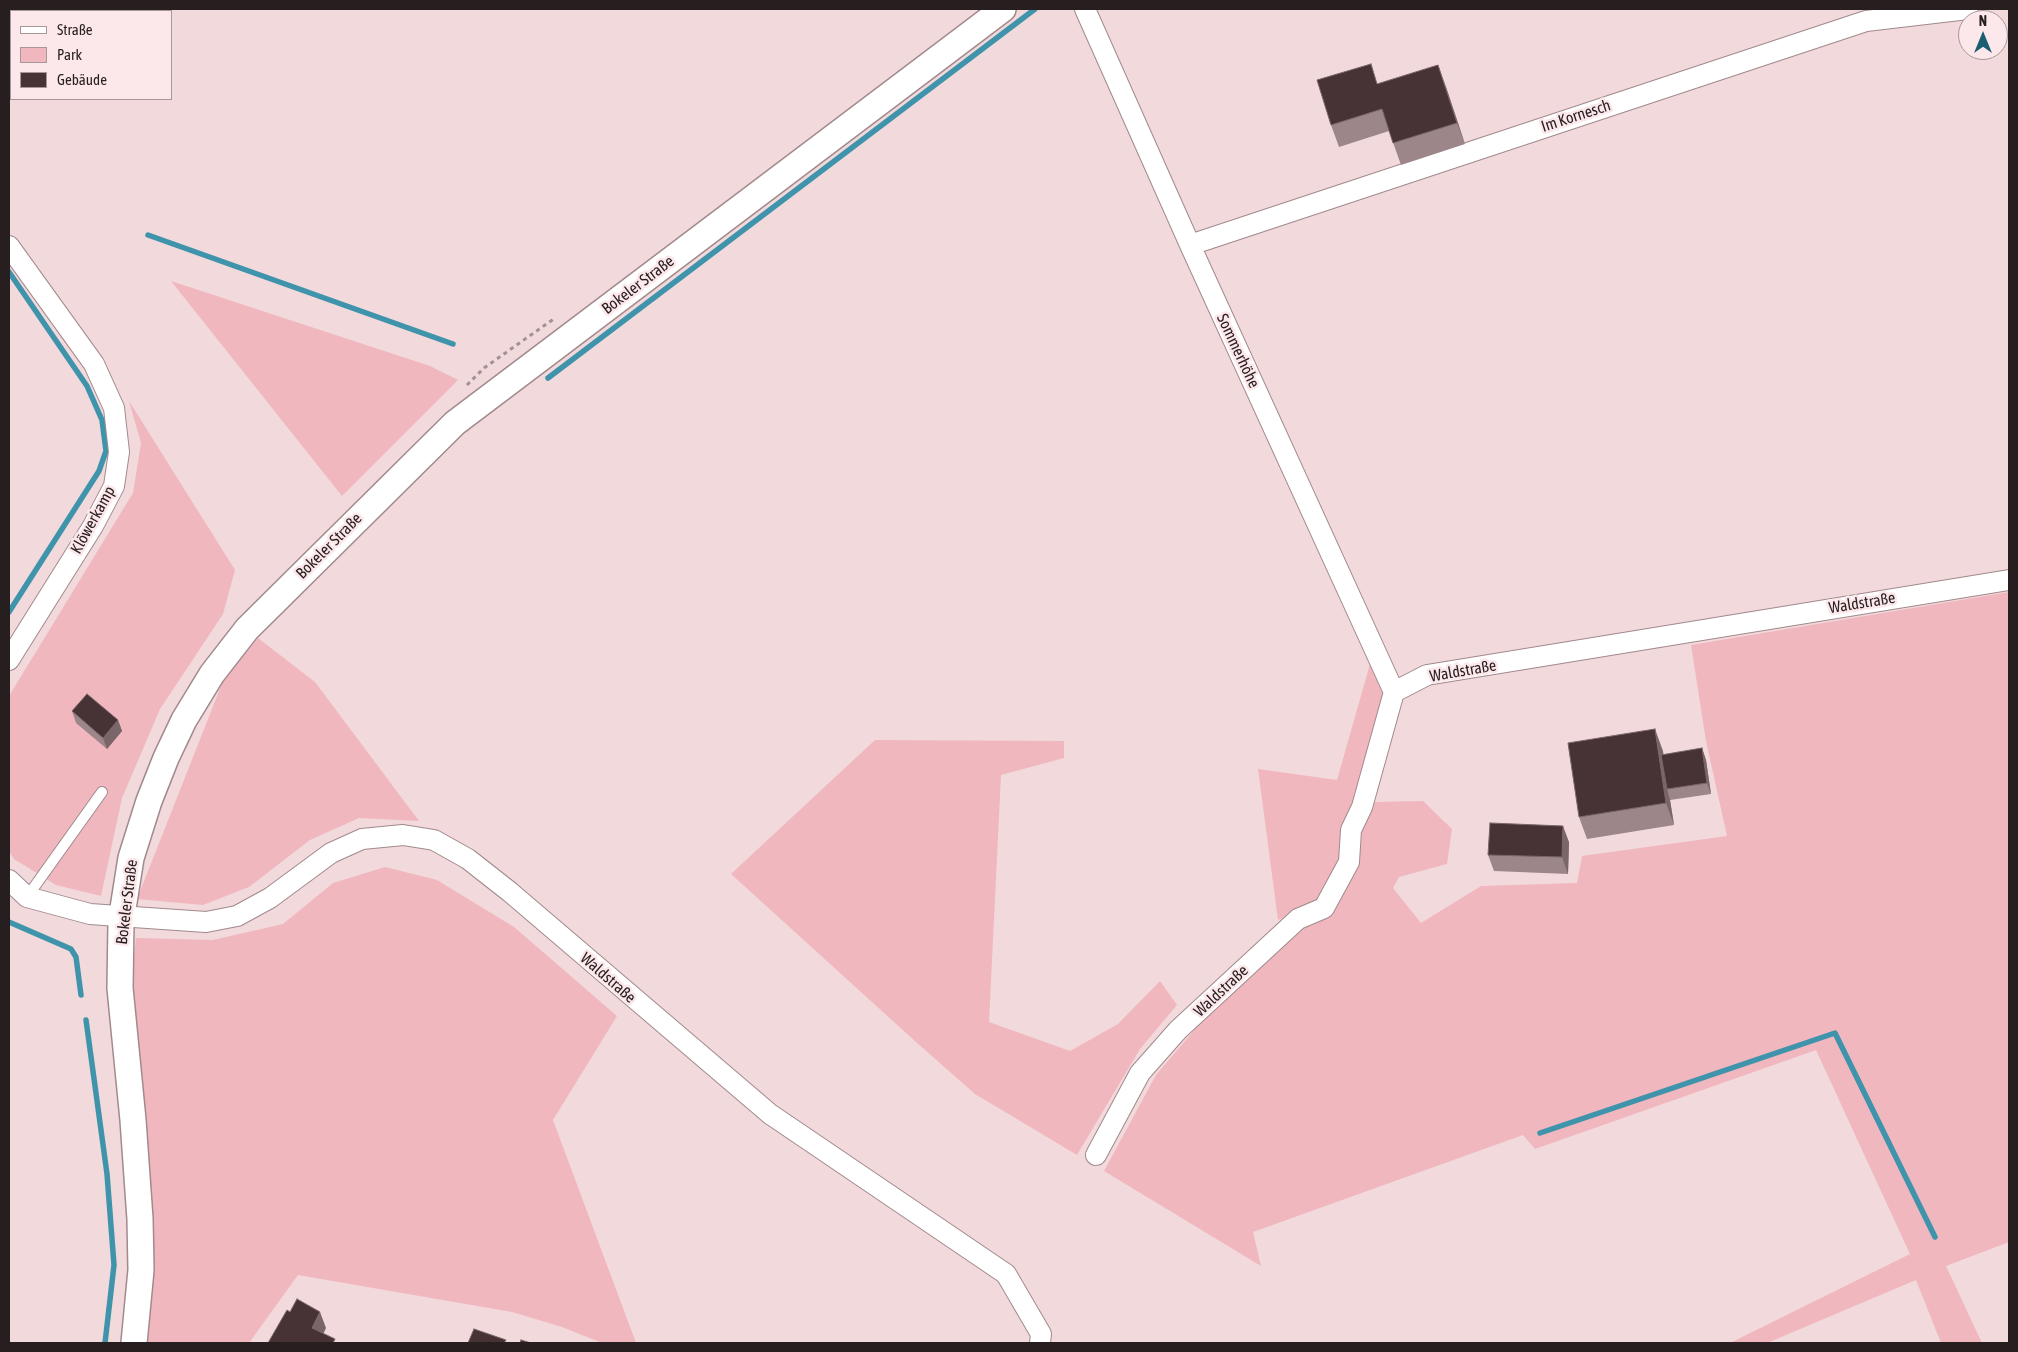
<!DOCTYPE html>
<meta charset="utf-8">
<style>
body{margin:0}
#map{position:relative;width:2018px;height:1352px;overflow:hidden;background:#f2d9dc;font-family:"Asap Condensed",sans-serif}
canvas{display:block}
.frame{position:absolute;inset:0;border:10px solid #271e1f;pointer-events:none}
.legend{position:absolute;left:10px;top:10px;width:162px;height:90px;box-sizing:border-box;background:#fce7ea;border:1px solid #a79799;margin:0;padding:6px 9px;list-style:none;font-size:15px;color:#271e1f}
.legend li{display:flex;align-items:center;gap:10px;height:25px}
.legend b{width:25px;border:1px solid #a79799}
.north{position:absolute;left:1958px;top:10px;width:50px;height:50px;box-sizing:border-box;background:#fce7ea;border:1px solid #a79799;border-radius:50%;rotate:0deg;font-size:14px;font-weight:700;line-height:20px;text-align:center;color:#271e1f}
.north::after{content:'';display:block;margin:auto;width:18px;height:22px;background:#1a5f71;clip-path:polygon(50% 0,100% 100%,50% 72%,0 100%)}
</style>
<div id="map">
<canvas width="2018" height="1352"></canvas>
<div class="frame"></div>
<ul class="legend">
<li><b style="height:6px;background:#fff"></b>Straße</li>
<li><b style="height:14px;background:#f0b7bf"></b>Park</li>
<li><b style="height:14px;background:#473336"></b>Gebäude</li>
</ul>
<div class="north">N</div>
</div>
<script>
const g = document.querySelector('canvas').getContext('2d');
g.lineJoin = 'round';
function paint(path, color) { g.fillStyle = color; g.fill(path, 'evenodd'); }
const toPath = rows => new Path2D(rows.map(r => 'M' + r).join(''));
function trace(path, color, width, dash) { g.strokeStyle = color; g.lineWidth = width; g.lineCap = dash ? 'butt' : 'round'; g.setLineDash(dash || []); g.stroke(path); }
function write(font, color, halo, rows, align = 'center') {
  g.font = font + ' "Asap Condensed",sans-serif'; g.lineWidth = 5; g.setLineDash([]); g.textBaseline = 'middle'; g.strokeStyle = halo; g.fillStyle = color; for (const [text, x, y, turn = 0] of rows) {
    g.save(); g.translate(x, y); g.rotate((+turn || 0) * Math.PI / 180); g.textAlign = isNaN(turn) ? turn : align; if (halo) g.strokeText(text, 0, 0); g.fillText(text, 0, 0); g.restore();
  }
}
paint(toPath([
 [171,281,430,366,458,380,342,496],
 [129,401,235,570,223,614,160,709,122,798,101,896,56,885,14,859,9,851,9,696,133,493,141,443],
 [2009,592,2009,1242,1946,1266,1982,1343,1941,1343,1916,1280,1767,1343,1730,1343,1910,1254,1816,1050,1535,1149,1523,1135,1253,1232,1261,1266,1104,1171,1156,1075,1202,1021,1302,928,1329,915,1358,834,1373,802,1423,801,1452,829,1447,864,1399,877,1393,888,1421,923,1481,886,1577,883,1582,856,1727,836,1706,741,1691,645],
 [258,638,315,682,419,821,359,818,310,840,249,887,203,905,137,899,223,681],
 [1370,664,1383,695,1357,805,1340,860,1318,903,1278,920,1258,769,1337,780],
 [875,740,1064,741,1064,758,1001,775,989,1022,1070,1051,1118,1024,1160,981,1177,1005,1140,1049,1077,1155,975,1094,916,1042,731,874],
 [385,867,437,880,514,927,617,1016,553,1120,636,1343,602,1343,562,1327,512,1312,298,1275,249,1343,147,1343,150,1281,146,1120,137,1051,132,978,136,938,213,940,283,924,333,883]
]), '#f0b7bf');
trace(toPath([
 [148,235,453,344],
 [9,272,87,386,102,420,106,451,99,471,9,612],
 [548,378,1035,9],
 [9,922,71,949,76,957,81,995],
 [86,1020,107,1174,114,1265,105,1343],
 [1540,1133,1835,1033,1935,1237]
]), '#3f94ab', 5.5);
const service = toPath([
 [27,897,102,792]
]);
const minor = toPath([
 [1085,9,1190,245,1394,692],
 [1190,245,1866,21,1968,9],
 [9,246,94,364,114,408,119,452,114,486,93,526,9,660],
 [9,880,27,897,90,914,206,922,237,916,270,898,331,853,362,839,403,835,434,840,468,859,510,892,770,1114,1006,1274,1041,1334,1040,1343],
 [1096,1155,1140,1073,1178,1030,1298,919,1324,908,1349,862,1351,830,1362,807,1394,692,1427,675,2009,580]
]);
const tertiary = toPath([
 [134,1343,141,1270,140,1219,133,1120,120,988,121,921,131,858,149,801,166,758,184,720,212,674,247,629,455,423,1003,9]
]);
trace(service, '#a1898c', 12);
trace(minor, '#a1898c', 22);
trace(tertiary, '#a1898c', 28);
trace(toPath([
 [467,385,484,368,555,318]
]), '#a39093', 3, [4, 4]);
trace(service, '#fff', 10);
trace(minor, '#fff', 20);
trace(tertiary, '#fff', 25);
paint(toPath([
 [1378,84,1446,87,1465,144,1401,165,1389,131,1339,147,1331,125],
 [72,711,118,720,122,731,107,749,76,723],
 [1702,748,1706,760,1711,794,1670,800,1674,825,1587,839,1579,817,1663,751,1663,755],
 [1569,842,1568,874,1494,871,1488,855]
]), '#9c8689');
paint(toPath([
 [1438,65,1446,87,1465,144,1457,123],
 [118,720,122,731,107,749,103,738],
 [1655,729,1663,751,1669,789,1667,789,1670,800,1674,825,1666,803],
 [1702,748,1706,760,1711,794,1707,783],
 [1563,826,1569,842,1568,874,1562,857],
 [320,1312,326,1328,319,1343,312,1328]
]), '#7a6568');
const building = toPath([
 [1371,64,1377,84,1438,65,1457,123,1393,143,1382,109,1331,125,1317,80,1371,64],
 [87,694,118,720,103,738,72,711,87,694],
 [1655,729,1666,803,1579,817,1568,743,1655,729],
 [1702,748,1707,783,1667,789,1661,755,1702,748],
 [1490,823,1563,826,1562,857,1488,855,1490,823],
 [297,1299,320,1312,312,1328,335,1339,333,1343,268,1343,287,1310,290,1312,297,1299],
 [474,1329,506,1340,504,1343,468,1343,474,1329],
 [521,1340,531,1343,520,1343,521,1340]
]);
paint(building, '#473336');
trace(building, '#7a6568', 1);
write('16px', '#271e1f', '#fce7ea', [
 ["Im Kornesch",1576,116,-18],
 ["Bokeler Straße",638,285,-37],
 ["Sommerhöhe",1238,351,65],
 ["Klöwerkamp",93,520,-61],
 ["Bokeler Straße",329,546,-45],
 ["Waldstraße",1862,603,-9],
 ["Waldstraße",1463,671,-10],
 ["Bokeler Straße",127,902,-83],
 ["Waldstraße",608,978,41],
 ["Waldstraße",1221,991,-43]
]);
</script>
